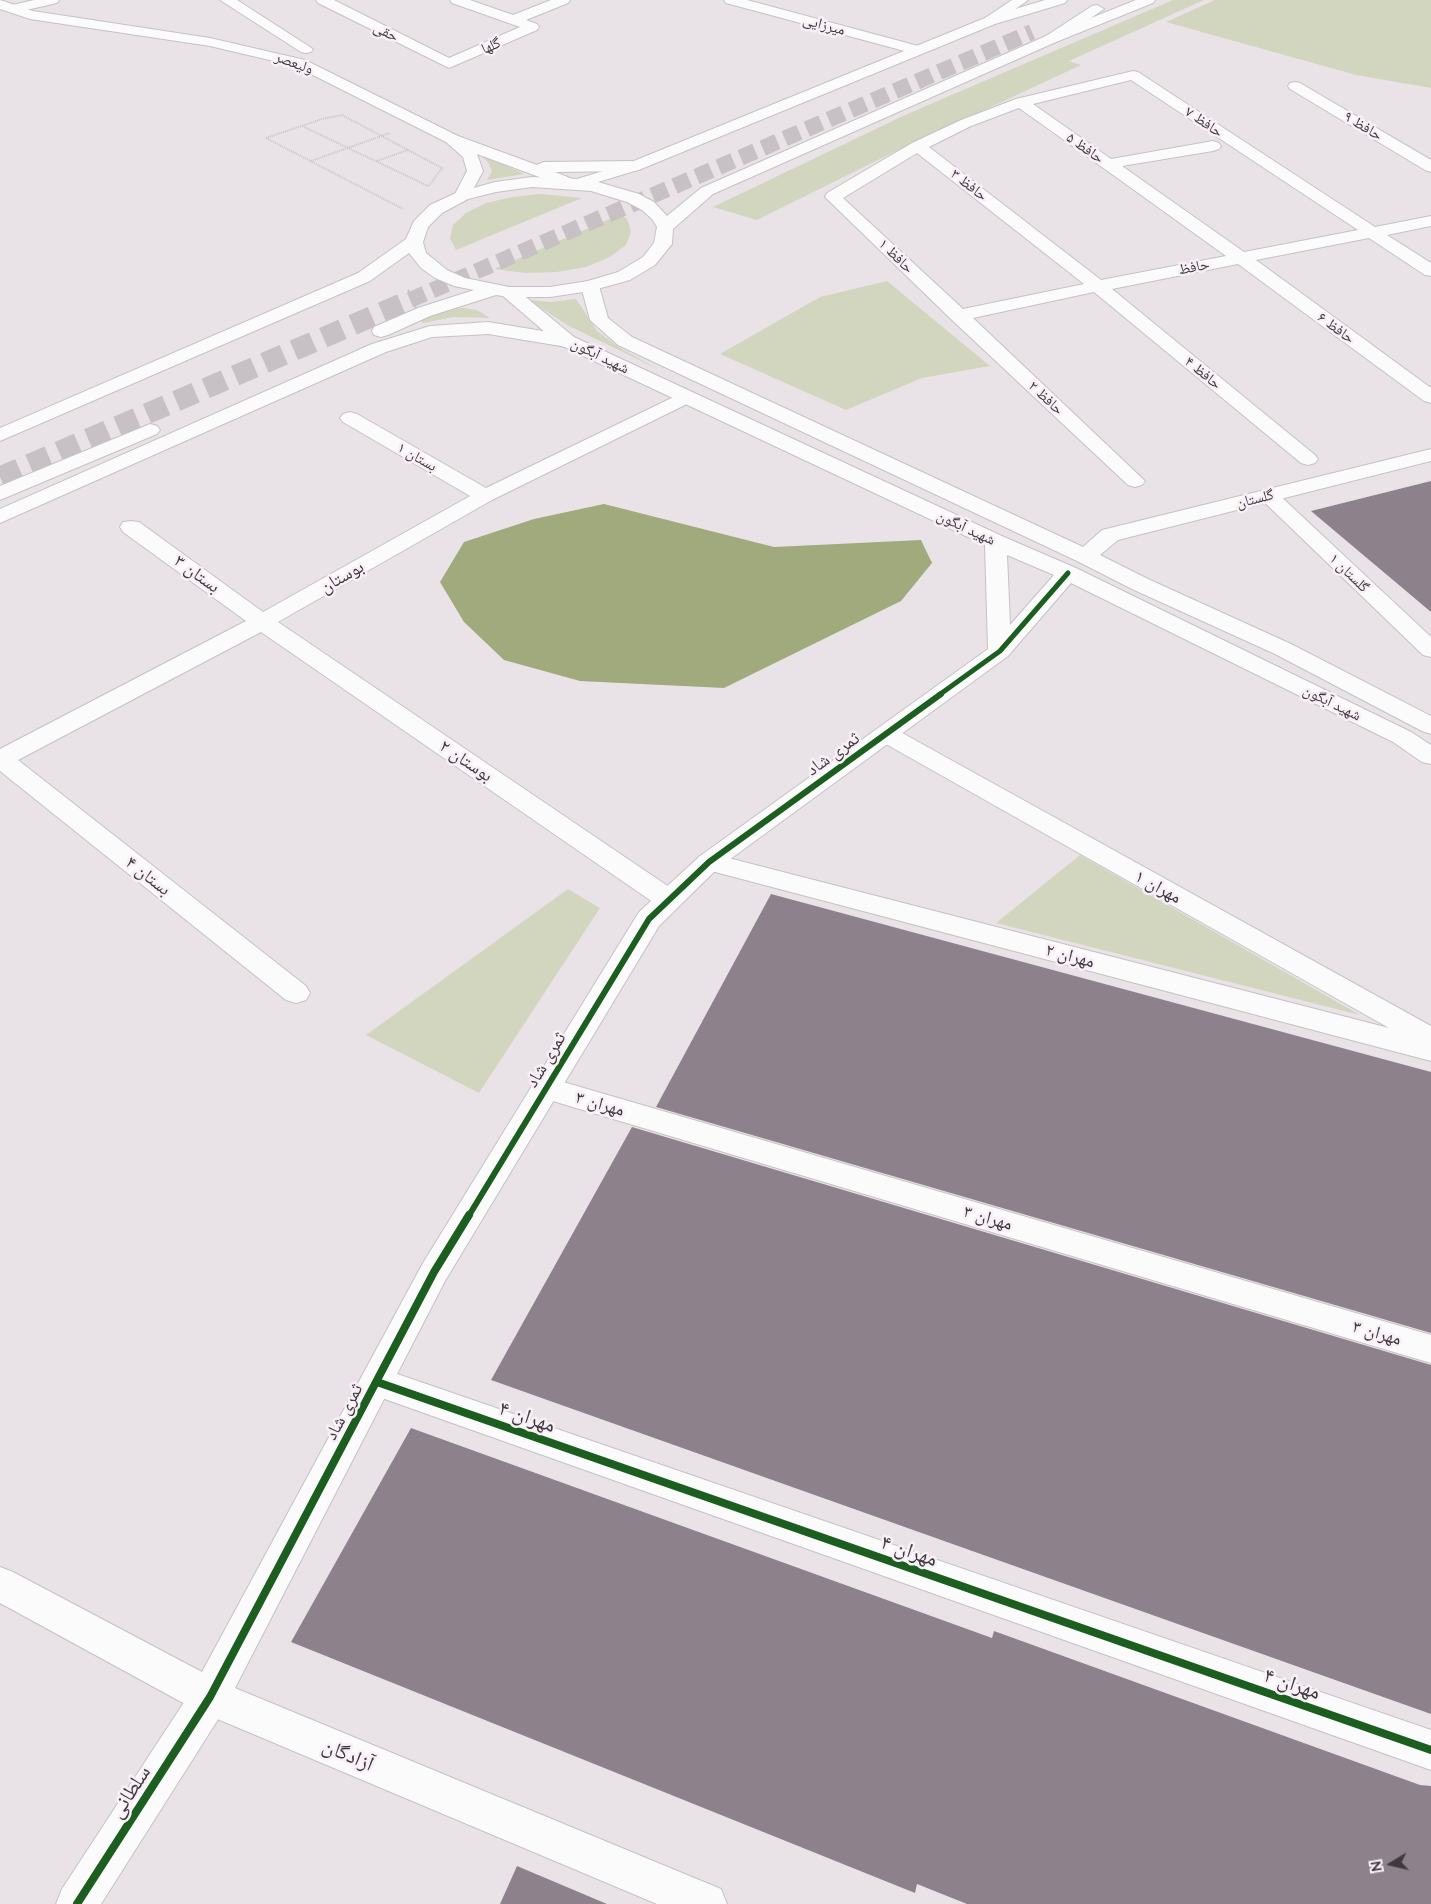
<!DOCTYPE html>
<meta charset="utf-8">
<style>
body{margin:0}
#map{position:relative;width:1431px;height:1904px;overflow:hidden;background:#e9e3e8;font-family:Mulish,sans-serif}
canvas{display:block}
.north{position:absolute;left:1366px;top:1839px;width:50px;height:50px;-webkit-text-stroke:4px #f8eff7;paint-order:stroke;rotate:261deg;font-size:14px;font-weight:700;line-height:20px;text-align:center;color:#3d393d}
.north::after{content:'';display:block;margin:auto;width:18px;height:22px;background:#3d393d;clip-path:polygon(50% 0,100% 100%,50% 72%,0 100%)}
</style>
<div id="map">
<canvas width="1431" height="1904"></canvas>
<div class="north">N</div>
</div>
<script>
const g = document.querySelector('canvas').getContext('2d');
g.lineJoin = 'round';
function paint(path, color) { g.fillStyle = color; g.fill(path, 'evenodd'); }
const toPath = rows => new Path2D(rows.map(r => 'M' + r).join(''));
function trace(path, color, width, dash) { g.strokeStyle = color; g.lineWidth = width; g.lineCap = dash ? 'butt' : 'round'; g.setLineDash(dash || []); g.stroke(path); }
function write(font, color, halo, rows, align = 'center') {
  g.font = font + ' Mulish,"Noto Naskh Arabic",sans-serif'; g.lineWidth = 5; g.setLineDash([]); g.textBaseline = 'middle'; g.strokeStyle = halo; g.fillStyle = color; for (const [text, x, y, turn = 0] of rows) {
    g.save(); g.translate(x, y); g.rotate((+turn || 0) * Math.PI / 180); g.textAlign = isNaN(turn) ? turn : align; if (halo) g.strokeText(text, 0, 0); g.fillText(text, 0, 0); g.restore();
  }
}
paint(toPath([
 [1173,0,1204,0,1069,61,1081,65,888,155,757,220,713,207,905,115],
 [1215,0,1431,0,1431,88,1356,75,1166,22],
 [477,153,479,153,524,174,487,180,492,171,488,162],
 [540,194,582,198,456,250,450,238,453,225,466,213,486,203,512,197],
 [621,214,627,219,631,232,626,245,610,257,586,267,557,272,525,273,494,269],
 [887,281,990,366,922,378,846,410,720,354,820,297],
 [576,299,597,331,620,348,660,370,567,325,529,300,550,302],
 [464,308,477,310,490,318,453,317,423,323,420,321,446,309],
 [1080,855,1360,1015,996,923],
 [568,889,600,908,479,1093,366,1035]
]), '#d2d6be');
paint(toPath([
 [604,504,774,547,921,540,932,563,901,601,724,688,580,681,504,660,464,622,440,582,464,542,534,519]
]), '#a0aa7c');
paint(toPath([
 [1431,481,1431,612,1311,511],
 [771,894,1431,1072,1431,1333,656,1107],
 [632,1127,1431,1365,1431,1714,491,1380],
 [411,1428,992,1638,994,1631,1420,1785,1431,1786,1431,1904,967,1904,917,1884,915,1893,291,1642],
 [517,1866,607,1904,500,1904]
]), '#8d828c');
trace(toPath([
 [410,300,1032,32]
]), '#c7c1c6', 16, [16, 8]);
trace(toPath([
 [0,477,413,299]
]), '#c7c1c6', 21, [21, 11]);
const street = toPath([
 [34,0,59,0,57,3,13,13,6,9,8,6,34,0],
 [220,0,237,0,313,49,311,52,306,53,301,52,220,0],
 [316,0,334,0,449,58,520,27,452,3,450,0,470,0,513,15,551,0,570,0,568,3,526,20,537,24,539,27,537,30,449,68,318,3,316,0],
 [724,0,747,0,922,47,924,50,922,53,917,54,912,53,726,3,724,0],
 [1012,0,1028,0,995,24,985,24,983,21,985,18,1012,0],
 [1136,0,1155,0,1153,3,1056,42,1051,43,1046,42,1044,39,1046,36,1136,0],
 [1133,71,1138,72,1375,227,1431,216,1431,226,1387,235,1431,263,1431,276,1425,275,1369,238,1256,260,1431,388,1431,403,1424,401,1238,264,1112,289,1315,455,1318,459,1315,463,1308,465,1301,463,1094,292,973,318,1145,481,1142,485,1135,487,1128,485,952,320,825,197,827,193,912,143,961,120,1016,99,1133,71],
 [1131,80,1358,230,1244,252,1122,166,1213,151,1219,149,1221,146,1219,143,1213,141,1111,159,1033,104,1131,80],
 [1019,108,1102,167,1226,256,1101,280,929,147,971,126,1019,108],
 [917,153,1084,284,963,309,843,198,917,153],
 [1295,82,1300,83,1431,160,1431,172,1425,170,1290,89,1288,86,1290,83,1295,82],
 [686,391,693,393,696,397,693,401,492,500,278,622,678,893,682,900,678,907,669,909,660,907,261,632,18,760,306,986,310,993,306,1000,296,1003,286,1000,0,771,0,749,246,621,123,532,120,527,123,522,131,521,139,522,263,612,470,496,343,422,340,418,343,414,350,412,357,414,486,488,686,391],
 [1268,489,1275,491,1431,637,1431,657,1423,655,1261,499,1258,495,1261,491,1268,489],
 [886,726,895,729,1431,1026,1431,1061,700,868,696,862,700,856,709,853,1389,1028,877,739,874,734,877,729,886,726],
 [546,1077,1431,1335,1431,1363,536,1096,531,1088,536,1080,546,1077],
 [377,1367,1431,1730,1431,1770,365,1392,360,1382,365,1372,377,1367],
 [210,1678,224,1684,229,1697,224,1710,101,1904,56,1904,62,1889,196,1684,210,1678]
]);
const secondary = toPath([
 [0,0,33,11,210,38,305,60,458,136,537,165,544,162,635,161,641,163,643,166,641,169,635,171,555,172,575,180,577,183,575,186,569,188,477,154,483,171,468,199,456,199,454,196,467,171,463,157,446,142,295,66,210,46,30,19,0,9,0,0],
 [590,281,596,282,599,286,608,318,632,337,1083,547,1102,530,1431,449,1431,461,1118,540,1100,555,1148,579,1291,644,1431,716,1431,734,1422,731,1275,654,1132,589,1077,561,618,345,590,320,581,286,584,282,590,281],
 [509,287,515,288,574,337,1004,537,1076,568,1411,732,1431,745,1431,764,1422,762,1393,742,1071,583,1008,656,718,868,659,926,445,1281,235,1688,721,1889,727,1904,657,1904,196,1710,0,1603,0,1567,13,1572,202,1672,423,1263,639,912,700,856,988,649,985,545,560,345,503,296,500,292,503,288,509,287],
 [1007,555,1054,575,1010,625,1007,555]
]);
const highway = toPath([
 [1045,0,1067,0,1065,3,995,24,641,169,598,182,639,194,654,202,667,216,701,188,1046,36,1092,6,1097,5,1104,9,1056,42,713,194,673,229,672,244,655,265,630,280,590,291,550,297,509,297,496,295,430,316,388,335,381,337,374,335,372,331,374,327,418,308,474,290,454,286,435,278,421,268,409,253,370,281,0,441,0,428,358,273,406,239,414,221,430,205,456,193,495,182,532,177,577,179,629,163,985,18,1045,0],
 [532,187,591,191,627,202,642,210,652,219,657,227,654,243,643,257,618,272,588,281,550,287,509,287,465,278,447,270,426,253,423,242,428,227,442,213,468,199,496,192,532,187],
 [488,322,567,335,574,337,576,341,574,345,567,347,488,334,432,337,386,352,0,523,0,509,372,344,430,326,488,322],
 [150,424,157,426,160,430,157,434,0,500,0,486,150,424]
]);
trace(street, '#c5c1c5', 2);
trace(secondary, '#c5c1c5', 2);
trace(highway, '#c5c1c5', 2);
trace(toPath([
 [302,126,428,186],
 [266,138,322,119,342,115,442,168,429,186],
 [266,138,403,209],
 [311,161,390,133],
 [377,161,408,150]
]), '#c7c6c7', 2, [1, 1]);
paint(street, '#fcfbfc');
paint(secondary, '#fcfbfc');
paint(highway, '#fcfbfc');
trace(toPath([
 [939,695,1000,651,1068,573]
]), '#1b5e20', 5);
trace(toPath([
 [468,1217,649,919,709,862,941,694]
]), '#1b5e20', 6);
trace(toPath([
 [377,1382,1431,1750],
 [77,1904,210,1697,434,1272,469,1215]
]), '#1b5e20', 8);
write('15px', '#3d393d', '#f8eff7', [
 ["میرزایی",824,25,15],
 ["حقی",386,32,27],
 ["گلها",491,46,-24],
 ["ولیعصر",294,63,20],
 ["حافظ ۷",1204,122,34],
 ["حافظ ۹",1363,126,31],
 ["حافظ ۵",1085,148,35],
 ["حافظ ۳",969,185,38],
 ["حافظ ۱",896,256,44],
 ["حافظ",1194,267,-11],
 ["حافظ ۶",1336,328,36],
 ["شهید آبگون",600,356,26],
 ["حافظ ۴",1203,373,39],
 ["حافظ ۲",1046,398,43],
 ["بستان ۱",417,457,30],
 ["گلستان",1255,499,-14],
 ["شهید آبگون",966,528,25],
 ["گلستان ۱",1349,573,44],
 ["شهید آبگون",1332,703,26]
]);
write('18px', '#3d393d', '#f8eff7', [
 ["بستان ۳",197,574,36],
 ["بوستان",342,577,-30],
 ["ثمری شاد",833,754,-36],
 ["بوستان ۲",466,761,34],
 ["بستان ۴",148,876,38],
 ["۱ مهران",1158,887,29],
 ["مهران ۲",1070,956,15],
 ["ثمری شاد",546,1060,-59],
 ["مهران ۳",600,1104,16],
 ["مهران ۳",988,1218,16],
 ["مهران ۳",1377,1333,16],
 ["ثمری شاد",344,1412,-62]
]);
write('21px', '#3d393d', '#f8eff7', [
 ["مهران ۴",527,1417,19],
 ["مهران ۴",909,1551,19],
 ["مهران ۴",1292,1684,19],
 ["آزادگان",348,1755,23],
 ["سلطانی",130,1792,-57]
]);
</script>
